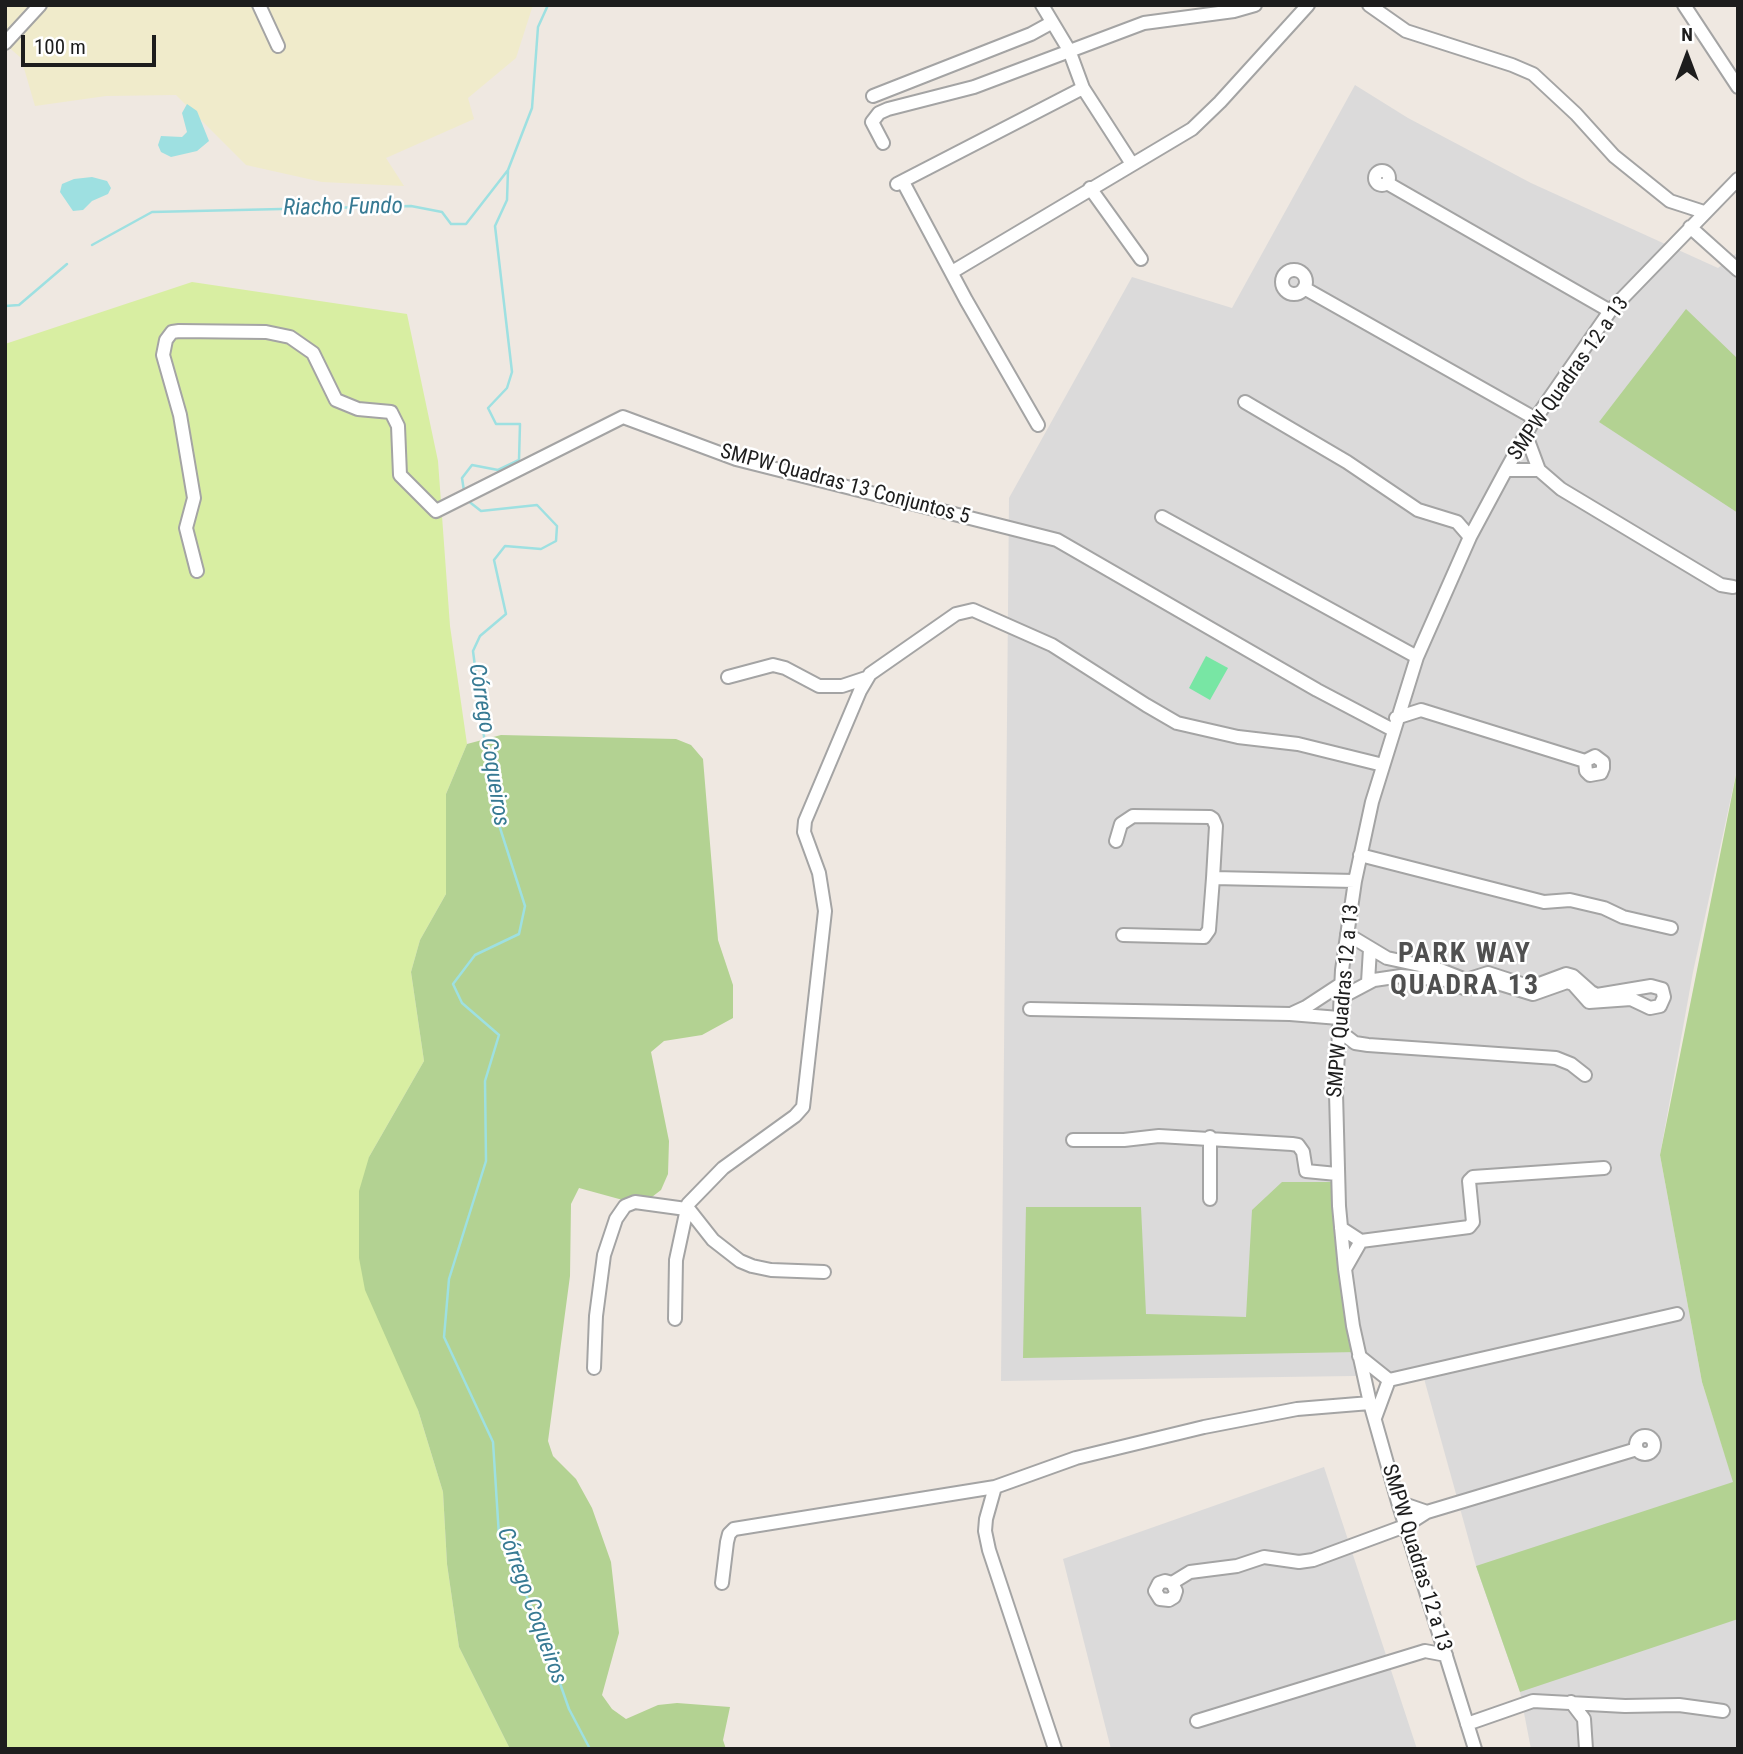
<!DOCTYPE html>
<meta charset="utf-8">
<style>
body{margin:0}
#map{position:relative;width:1743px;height:1754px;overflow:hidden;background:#efe8e1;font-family:"Roboto Condensed",sans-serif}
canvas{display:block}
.frame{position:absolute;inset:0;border:7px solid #1d1d1d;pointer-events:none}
.north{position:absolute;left:1652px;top:21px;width:70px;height:70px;-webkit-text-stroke:5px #fff;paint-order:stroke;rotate:0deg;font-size:19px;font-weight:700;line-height:28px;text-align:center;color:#1d1d1d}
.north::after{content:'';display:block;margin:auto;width:24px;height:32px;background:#1d1d1d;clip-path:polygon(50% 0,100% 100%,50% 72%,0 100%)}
.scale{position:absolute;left:21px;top:35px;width:135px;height:32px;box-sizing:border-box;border:4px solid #1d1d1d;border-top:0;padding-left:9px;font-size:21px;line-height:24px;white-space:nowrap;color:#1d1d1d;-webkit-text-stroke:5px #fff;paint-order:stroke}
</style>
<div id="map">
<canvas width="1743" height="1754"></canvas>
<div class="frame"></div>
<div class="north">N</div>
<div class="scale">100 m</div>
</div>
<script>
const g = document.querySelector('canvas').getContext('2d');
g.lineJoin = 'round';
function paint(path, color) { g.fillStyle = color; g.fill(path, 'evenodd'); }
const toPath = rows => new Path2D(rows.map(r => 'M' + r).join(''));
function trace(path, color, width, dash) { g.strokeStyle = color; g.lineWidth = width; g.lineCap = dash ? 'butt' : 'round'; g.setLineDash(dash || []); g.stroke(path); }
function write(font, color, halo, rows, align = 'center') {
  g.font = font + ' "Roboto Condensed",sans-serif'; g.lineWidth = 5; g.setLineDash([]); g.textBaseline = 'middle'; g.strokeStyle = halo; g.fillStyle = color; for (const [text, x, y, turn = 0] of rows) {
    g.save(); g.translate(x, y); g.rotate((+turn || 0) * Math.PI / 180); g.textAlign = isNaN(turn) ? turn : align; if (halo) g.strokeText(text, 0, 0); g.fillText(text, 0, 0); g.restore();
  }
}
paint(toPath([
 [1355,85,1408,118,1531,183,1718,268,1738,252,1738,765,1693,972,1660,1155,1702,1382,1738,1496,1738,1749,1531,1749,1520,1692,1476,1566,1423,1375,1001,1381,1009,498,1132,277,1232,308],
 [1324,1467,1417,1749,1111,1749,1063,1559]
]), '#dbdada');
paint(toPath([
 [5,5,533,5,516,58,468,98,474,119,386,158,404,186,322,182,246,165,176,95,106,96,35,106,21,58,5,44]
]), '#f0ebcb');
paint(toPath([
 [192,282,407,314,438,461,450,626,467,744,446,794,446,894,420,940,411,972,424,1061,369,1157,418,1410,443,1492,447,1564,459,1647,510,1749,5,1749,5,344]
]), '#d8eea2');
paint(toPath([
 [1686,309,1738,359,1738,513,1599,422],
 [501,735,676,739,691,745,703,759,718,940,733,985,733,1018,702,1035,664,1041,651,1052,669,1141,668,1174,661,1190,648,1200,630,1202,579,1188,571,1204,570,1276,548,1441,553,1456,576,1479,592,1508,611,1562,619,1633,602,1695,612,1709,626,1719,658,1705,677,1703,730,1707,723,1740,726,1749,510,1749,459,1647,447,1564,443,1492,418,1410,365,1290,359,1258,359,1191,369,1157,424,1061,411,972,420,940,446,894,446,794,467,744],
 [1738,765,1738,1619,1520,1692,1476,1566,1733,1482,1702,1382,1660,1155],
 [1282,1182,1338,1182,1358,1352,1023,1358,1026,1207,1141,1207,1146,1314,1246,1317,1252,1210]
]), '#b3d292');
paint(toPath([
 [1206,656,1228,668,1210,700,1189,688]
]), '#78e6a4');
paint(toPath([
 [187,104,197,111,209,141,197,151,171,157,161,152,158,145,161,136,182,137,187,132,182,113],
 [92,177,107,181,111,188,108,194,92,201,83,210,73,211,60,192,62,184,74,179]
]), '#9ee0e1');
trace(toPath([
 [92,245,152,212,411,206,442,212,451,224,466,224,508,170,532,108,538,27,548,5],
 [5,306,19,305,67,264],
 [464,491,462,478,472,465,498,470,519,460,520,424,496,424,488,408,507,388,512,372,495,226,507,200,508,170],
 [467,500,481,511,537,505,557,526,556,541,541,549,505,546,494,560,506,614,480,636,473,651,493,806,525,906,519,934,475,955,453,984,462,1003,499,1035,485,1081,486,1161,449,1279,444,1337,493,1442,499,1536,538,1621,569,1709,590,1749]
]), '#9ee0e1', 2.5);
const minor = toPath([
 [259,5,278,46],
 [1042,5,1069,50,1083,88,1132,164],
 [1369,5,1406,31,1512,65,1533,74,1576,114,1614,156,1670,201,1704,212],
 [1684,5,1738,87],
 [5,43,40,5],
 [873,96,1031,34,1051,23],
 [883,143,872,122,879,113,888,109,974,87,1144,23,1234,11,1255,5],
 '1375 178a7 7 0 1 1 14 0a7 7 0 1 1-14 0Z',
 [903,182,966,300,1038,425],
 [1387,183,1610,311],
 [897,184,1083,88],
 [1090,188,1141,259],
 [1690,227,1738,270],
 '1282 282a12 12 0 1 1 24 0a12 12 0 1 1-24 0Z',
 [952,272,1192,129,1220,102,1308,5],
 [1304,288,1536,419],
 [1245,402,1347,462,1418,510,1457,522,1470,537],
 [1526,435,1539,470,1561,489,1721,585,1733,587],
 [1506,470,1539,470],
 [1162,517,1417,657],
 [197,571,186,528,194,498,180,415,163,355,166,340,172,332,179,331,266,332,290,337,313,353,336,400,358,409,391,412,398,426,400,475,436,511,623,417,736,459,1057,540,1317,690,1393,730],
 [728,677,773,665,785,668,819,686,842,686,866,678],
 [1396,718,1421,710,1585,761,1595,756,1603,762,1603,768,1601,773,1590,775,1586,771,1585,761],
 [1116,841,1121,824,1133,816,1210,817,1213,819,1216,826,1213,878],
 [1360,855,1544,902,1570,900,1604,908,1623,917,1671,928],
 [1123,935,1204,937,1209,930,1213,878,1355,881],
 [1368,982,1370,949],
 [1340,998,1374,980,1401,976,1445,980,1466,989,1491,981,1533,994,1567,982,1573,984,1589,1002,1631,999,1650,1008,1660,1006,1664,997,1662,989,1651,986,1597,995,1591,992,1573,976,1566,974,1531,987,1488,973,1466,980,1438,969,1387,958,1347,934],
 [1030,1009,1290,1014,1339,1018],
 [1293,1013,1306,1007,1341,984],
 [1338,1030,1355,1043,1368,1045,1556,1058,1571,1064,1585,1075],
 [1073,1140,1124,1140,1159,1136,1292,1144,1298,1145,1303,1152,1306,1171,1337,1174],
 [1210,1199,1210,1137],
 [687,1207,713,1240,740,1261,752,1266,771,1270,824,1272],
 [1341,1228,1361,1241,1469,1227,1473,1222,1469,1181,1473,1177,1604,1168],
 [1345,1269,1361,1241],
 [675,1319,676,1260,688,1204,723,1168,795,1116,803,1107,825,911,819,873,804,832,805,821,860,691,870,674,956,614,973,610,1052,645,1146,705,1177,723,1238,737,1298,744,1383,765],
 [1359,1356,1389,1380],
 [594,1368,596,1316,604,1255,616,1219,625,1206,635,1202,686,1209],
 [1389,1380,1677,1314],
 [1375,1418,1389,1380],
 '1636 1445a9 9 0 1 1 18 0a9 9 0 1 1-18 0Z',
 [1398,1502,1427,1512],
 [722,1583,727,1542,729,1534,734,1529,995,1487],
 [1172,1583,1176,1591,1174,1597,1169,1600,1160,1599,1155,1591,1159,1583,1165,1581,1172,1583,1190,1572,1237,1566,1264,1557,1299,1562,1313,1560,1405,1526,1427,1512,1637,1449],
 [1571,1702,1584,1719,1586,1749],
 [1197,1721,1425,1651,1446,1655],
 [1467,1724,1533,1701,1625,1706,1679,1705,1723,1711],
 [1055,1749,989,1550,985,1531,986,1519,995,1487,1076,1458,1204,1427,1297,1409,1370,1403],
 [1475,1749,1398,1502,1370,1403,1353,1326,1345,1269,1339,1206,1336,1093,1342,970,1355,881,1372,802,1417,657,1470,537,1506,470,1531,425,1610,311,1738,179]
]);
trace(minor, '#a4a4a4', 16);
trace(minor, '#fff', 12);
write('21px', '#1d1d1d', '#fff', [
 ["SMPW Quadras 12 a 13",1569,379,-55],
 ["SMPW Quadras 13 Conjuntos 5",845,485,15],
 ["SMPW Quadras 12 a 13",1344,1001,-85],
 ["SMPW Quadras 12 a 13",1416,1558,73]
]);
write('italic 23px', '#377a93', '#fff', [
 ["Riacho Fundo",343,208,-1],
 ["Córrego Coqueiros",488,745,81],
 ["Córrego Coqueiros",531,1606,70]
]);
g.letterSpacing = '2px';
write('bold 28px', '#505050', '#fff', [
 ["PARK WAY",1465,955],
 ["QUADRA 13",1465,987]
]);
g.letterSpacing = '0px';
</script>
